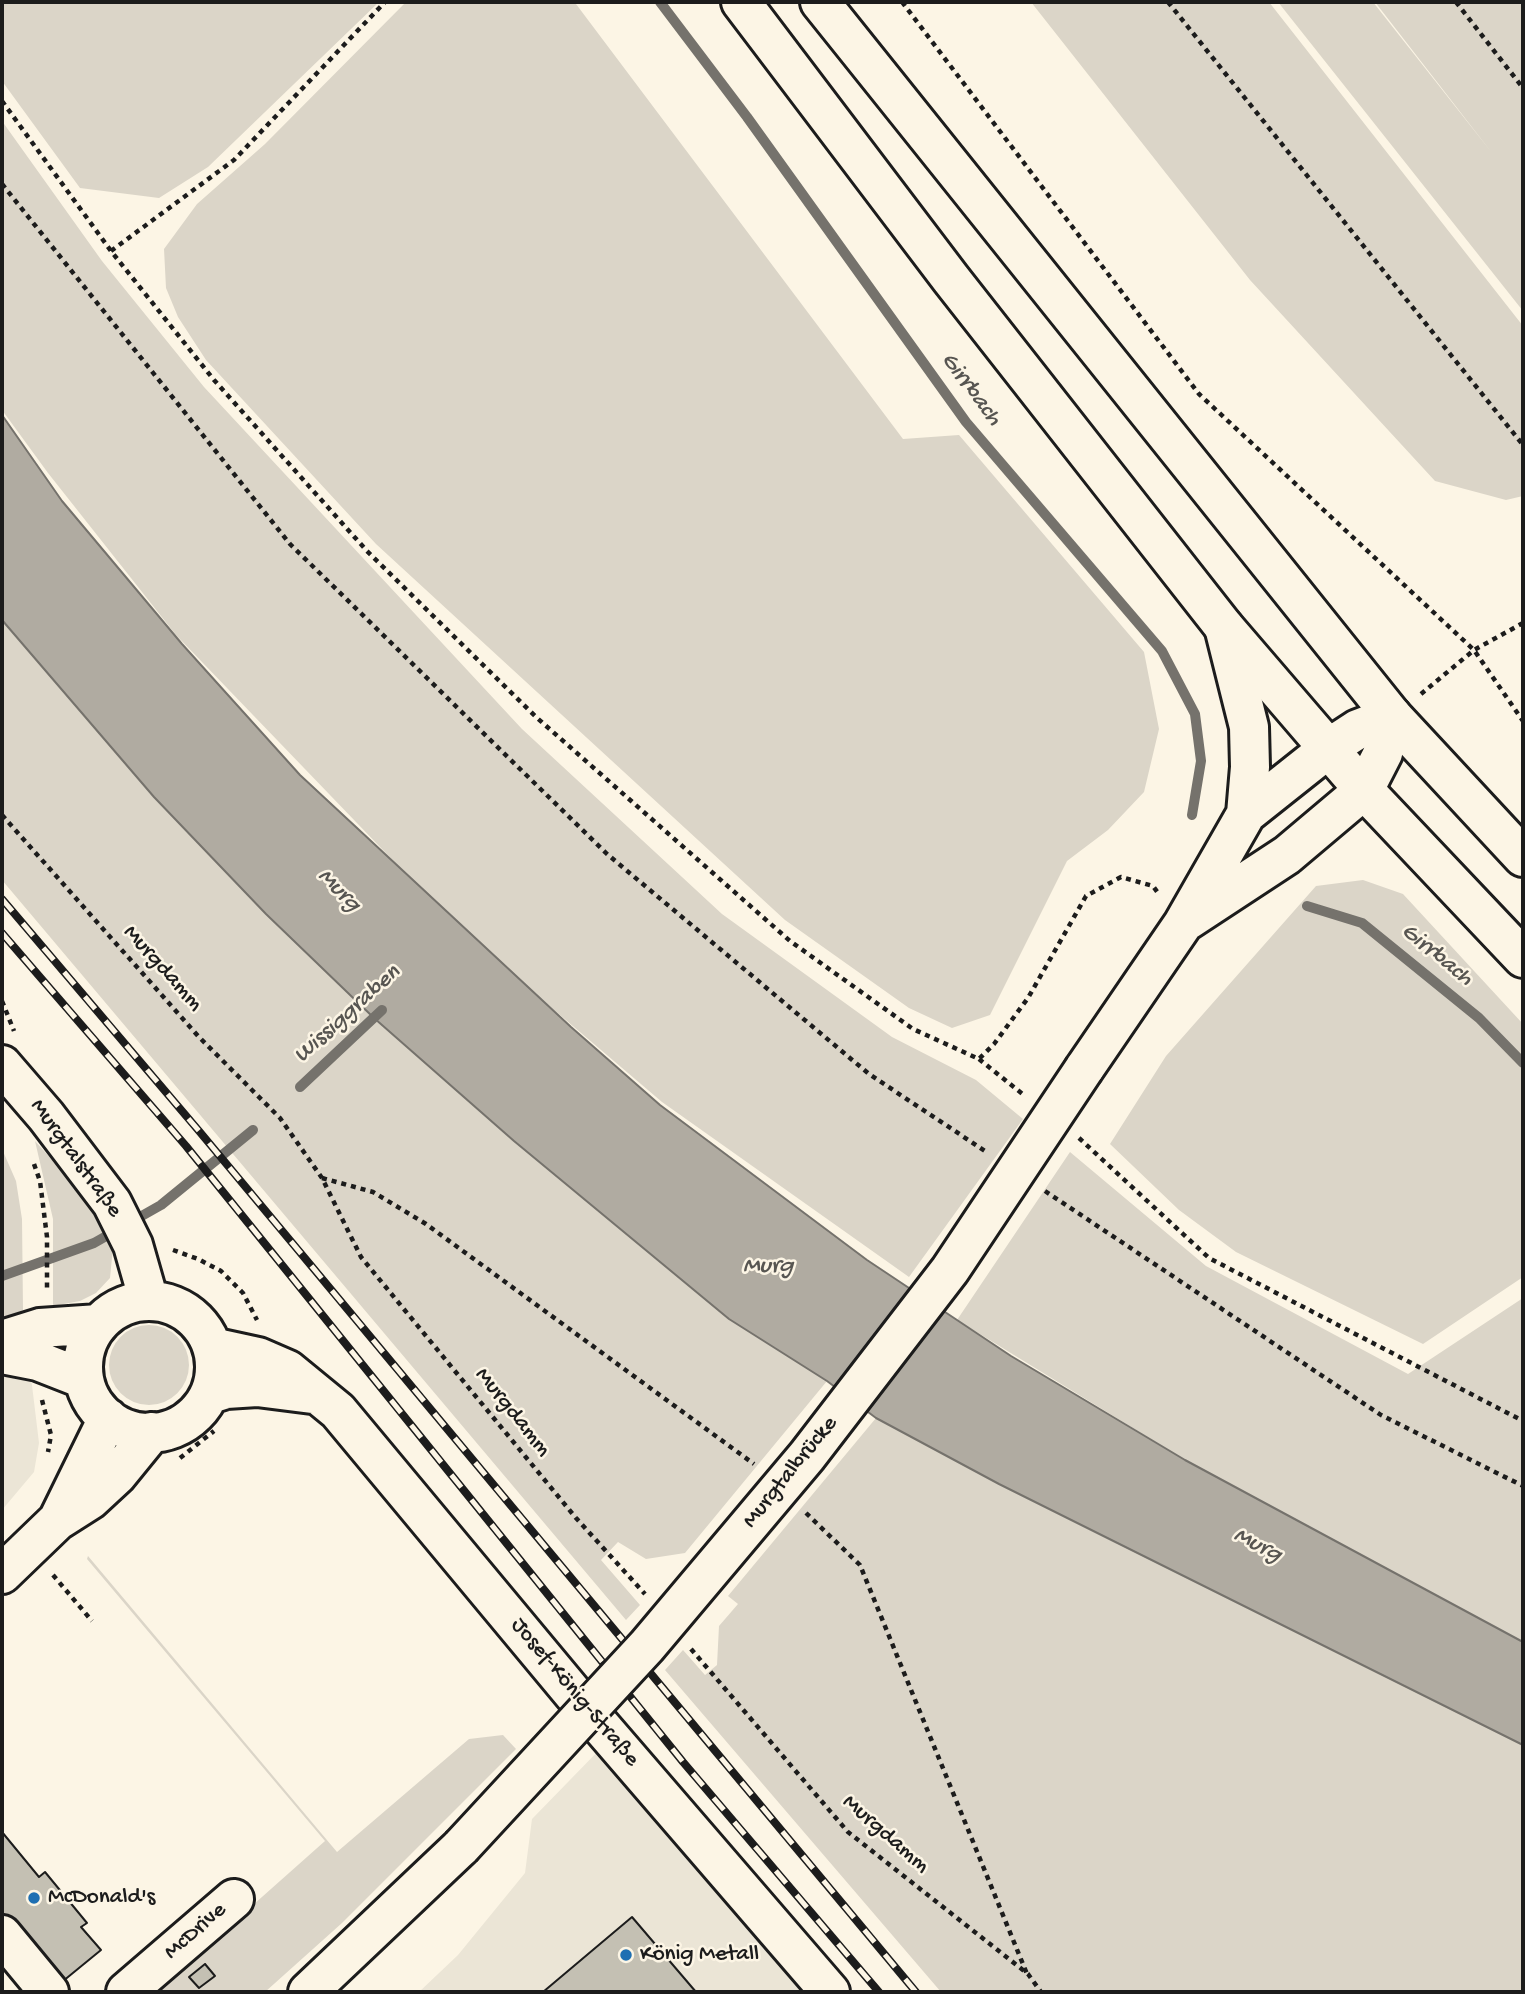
<!DOCTYPE html>
<meta charset="utf-8">
<style>
body{margin:0}
#map{position:relative;width:1525px;height:1994px;overflow:hidden;background:#fcf5e5;font-family:"Gochi Hand",sans-serif}
canvas{display:block}
.frame{position:absolute;inset:0;border:4px solid #1c1c1c;pointer-events:none}
</style>
<div id="map">
<canvas width="1525" height="1994"></canvas>
<div class="frame"></div>
</div>
<script>
const g = document.querySelector('canvas').getContext('2d');
g.lineJoin = 'round';
function paint(path, color) { g.fillStyle = color; g.fill(path, 'evenodd'); }
const toPath = rows => new Path2D(rows.map(r => 'M' + r).join(''));
function trace(path, color, width, dash) { g.strokeStyle = color; g.lineWidth = width; g.lineCap = dash ? 'butt' : 'round'; g.setLineDash(dash || []); g.stroke(path); }
function write(font, color, halo, rows, align = 'center') {
  g.font = font + ' "Gochi Hand",sans-serif'; g.lineWidth = 5; g.setLineDash([]); g.textBaseline = 'middle'; g.strokeStyle = halo; g.fillStyle = color; for (const [text, x, y, turn = 0] of rows) {
    g.save(); g.translate(x, y); g.rotate((+turn || 0) * Math.PI / 180); g.textAlign = isNaN(turn) ? turn : align; if (halo) g.strokeText(text, 0, 0); g.fillText(text, 0, 0); g.restore();
  }
}
paint(toPath([
 [23,1311,39,1443,34,1472,2,1510,2,1319],
 [604,1745,819,1992,419,1992,458,1955,525,1873,532,1819]
]), '#ebe5d6');
paint(toPath([
 [2,2,379,2,208,167,159,198,80,188,2,81],
 [406,2,578,2,576,4,903,439,959,435,1144,652,1159,729,1144,792,1108,830,1067,861,990,1015,952,1028,909,1008,785,920,376,544,206,360,178,317,166,288,164,249,197,204,265,144],
 [1031,2,1269,2,1523,326,1523,496,1506,500,1435,481,1250,280],
 [1278,2,1373,2,1492,153,1375,2,1523,2,1523,311],
 [2,121,102,261,204,387,522,729,722,914,892,1037,976,1080,1023,1119,909,1277,662,1102,533,992,406,874,176,635,48,473,2,410],
 [2,620,154,797,729,1319,827,1381,685,1553,646,1559,618,1542,601,1560,640,1605,626,1620,2,880],
 [1363,880,1403,894,1523,1024,1523,1277,1423,1344,1236,1252,1179,1210,1110,1144,1166,1056,1316,886],
 [35,1141,75,1185,99,1218,113,1247,110,1278,96,1293,80,1301,53,1306,53,1219],
 [2,1149,16,1181,22,1219,23,1310,2,1319],
 [1070,1152,1206,1266,1408,1374,1523,1298,1523,1642,1185,1460,957,1320],
 '109 1365a40 40 0 1 1 80 0a40 40 0 1 1-80 0Z',
 [876,1418,999,1484,1523,1745,1523,1992,941,1992,665,1670,683,1650,705,1675,717,1665,719,1626,738,1604,728,1596],
 [88,1556,337,1852,469,1739,503,1735,516,1749,342,1923,265,1992,155,1992,325,1841,87,1559]
]), '#dbd5c8');
const water = toPath([
 [2,415,62,501,182,644,300,775,571,1027,660,1105,867,1260,1011,1356,1185,1460,1523,1642,1523,1745,999,1484,876,1418,827,1381,729,1319,514,1141,374,1018,266,914,154,797,2,620,2,415]
]);
paint(water, '#b0aba1');
trace(water, '#75726c', 2);
trace(toPath([
 [660,2,747,117,966,422,1162,651,1195,714,1201,761,1192,815],
 [1307,906,1362,923,1479,1018,1523,1063],
 [300,1087,382,1010],
 [2,1276,94,1243,161,1205,253,1130]
]), '#75726c', 10);
const building = toPath([
 [2,1832,39,1877,45,1872,87,1923,81,1927,101,1950,57,1986,2,1920,2,1832],
 [632,1917,696,1992,543,1992,632,1917],
 [205,1964,215,1976,199,1988,189,1977,205,1964]
]);
paint(building, '#c4c0b3');
trace(building, '#1c1c1c', 2);
const minor = toPath([
 [1224,627,1249,727,1250,767,1246,814],
 [1188,920,1287,855,1364,790,1383,753,1392,716],
 [2,1065,46,1116,112,1203,133,1245,149,1301],
 [1084,1069,1183,924,1246,814,1329,748,1358,729,1392,716],
 '83 1367a66 66 0 1 1 132 0a66 66 0 1 1-132 0Z',
 [2,1340,40,1328,99,1324],
 [212,1347,258,1357,288,1370,338,1411,586,1709,830,1992],
 [2,1354,38,1361,84,1379],
 [210,1394,226,1389,257,1387,312,1394],
 [58,1520,108,1418],
 [2,1574,57,1521,90,1500,117,1475,152,1432],
 [2,1935,49,1992],
 [126,1992,234,1899],
 [308,1992,461,1847]
]);
const major = toPath([
 [741,2,951,279,1224,627,1364,790],
 [820,2,1392,716]
]);
const highway = toPath([
 [1392,716,1523,857],
 [1364,790,1523,958]
]);
trace(minor, '#1c1c1c', 44);
trace(major, '#1c1c1c', 44);
trace(highway, '#1c1c1c', 44);
trace(toPath([
 [902,2,1199,394,1474,650,1523,721],
 [1168,2,1523,445],
 [1456,2,1523,88],
 [2,101,111,251,214,380,367,551,536,717,790,941,913,1029,979,1059,994,1044,1028,998,1086,896,1121,877,1153,886,1158,893],
 [2,184,290,544,607,854,869,1074,985,1151],
 [111,251,234,160,385,2],
 [1421,694,1474,650,1523,623],
 [2,815,199,1037,280,1118,322,1178,361,1257,576,1518,645,1594],
 [2,1001,14,1031],
 [979,1059,1025,1096],
 [1079,1138,1209,1258,1523,1421],
 [34,1164,40,1181,47,1237,47,1291],
 [322,1178,373,1192,426,1224,754,1464],
 [1045,1191,1381,1415,1523,1486],
 [173,1250,198,1259,221,1271,243,1293,257,1320],
 [42,1400,51,1435,48,1452],
 [180,1458,214,1431],
 [806,1513,860,1565,1027,1974],
 [53,1575,92,1621],
 [691,1649,848,1832,1028,1974,1041,1992]
]), '#1c1c1c', 4.5, [5, 5]);
trace(minor, '#fcf5e5', 38);
trace(major, '#fcf5e5', 38);
trace(highway, '#fcf5e5', 38);
const rail = toPath([
 [2,899,199,1131,916,1992],
 [2,933,186,1146,683,1762,879,1992]
]);
trace(rail, '#1c1c1c', 8);
trace(rail, '#fcf5e5', 5, [16]);
const minorBridge = toPath([
 [461,1847,647,1646,807,1456,950,1270,1084,1069]
]);
trace(minorBridge, '#1c1c1c', 44, []);
trace(minorBridge, '#fcf5e5', 38);
for (const [x, y, r, color] of [
 [34,1898,7,"#1f6fb2"],
 [626,1955,7,"#1f6fb2"]
]) { const dot = new Path2D(); dot.arc(x, y, r, 0, 2 * Math.PI); g.fillStyle = color; g.fill(dot); trace(dot, '#fcf5e5', 2.5); }
write('23px', '#1c1c1c', '#fcf5e5', [
 ["Murgdamm",162,969,48],
 ["Murgtalstraße",75,1159,54],
 ["Murgdamm",512,1413,51],
 ["Murgtalbrücke",791,1473,-51],
 ["Josef-König-Straße",574,1693,50],
 ["Murgdamm",885,1835,41],
 ["McDrive",196,1932,-41]
]);
write('23px', '#1c1c1c', '#fcf5e5', [
 ["McDonald's",48,1898],
 ["König Metall",640,1955]
], 'left');
write('italic 24px', '#575551', '#fcf5e5', [
 ["Girrbach",970,390,53],
 ["Murg",338,891,45],
 ["Girrbach",1436,956,39],
 ["Wissiggraben",348,1015,-42],
 ["Murg",768,1267],
 ["Murg",1257,1546,27]
]);
</script>
